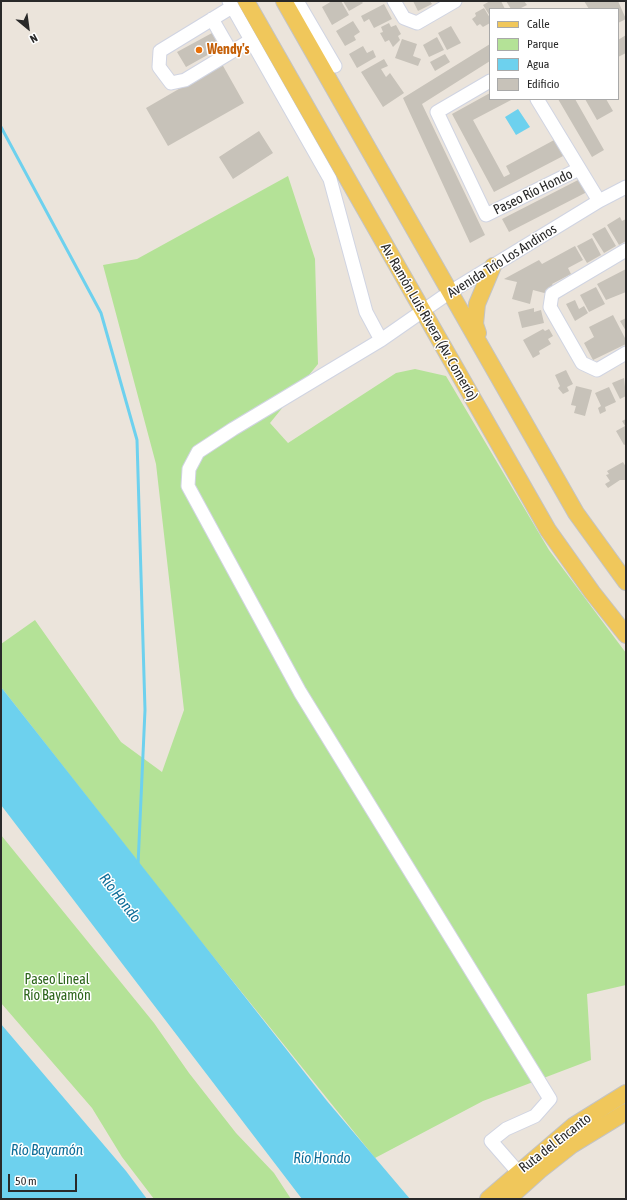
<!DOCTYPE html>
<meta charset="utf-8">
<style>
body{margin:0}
#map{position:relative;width:627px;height:1200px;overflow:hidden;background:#ebe4db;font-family:"Asap Condensed",sans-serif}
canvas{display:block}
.frame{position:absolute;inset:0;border:2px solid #292929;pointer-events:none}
.legend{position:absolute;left:489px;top:8px;width:130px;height:92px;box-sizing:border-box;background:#fff;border:1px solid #a9a9a9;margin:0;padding:5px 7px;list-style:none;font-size:12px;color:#292929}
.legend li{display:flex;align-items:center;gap:8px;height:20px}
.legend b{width:20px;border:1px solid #a9a9a9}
.north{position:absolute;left:8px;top:8px;width:40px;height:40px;-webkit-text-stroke:3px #fff;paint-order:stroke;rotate:151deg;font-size:11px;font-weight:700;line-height:16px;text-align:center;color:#292929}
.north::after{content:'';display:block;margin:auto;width:14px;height:18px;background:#292929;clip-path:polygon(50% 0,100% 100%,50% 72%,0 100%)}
.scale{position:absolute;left:8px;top:1174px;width:69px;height:18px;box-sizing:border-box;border:2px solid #292929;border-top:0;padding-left:5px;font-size:12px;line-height:14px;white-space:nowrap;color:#292929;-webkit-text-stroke:3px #fff;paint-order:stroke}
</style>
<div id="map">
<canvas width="627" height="1200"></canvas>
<div class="frame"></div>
<ul class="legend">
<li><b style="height:5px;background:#f0c75b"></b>Calle</li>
<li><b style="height:11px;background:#b4e297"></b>Parque</li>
<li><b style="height:11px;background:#6dd1ee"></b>Agua</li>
<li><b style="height:11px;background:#c7c2b9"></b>Edificio</li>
</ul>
<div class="north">N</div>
<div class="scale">50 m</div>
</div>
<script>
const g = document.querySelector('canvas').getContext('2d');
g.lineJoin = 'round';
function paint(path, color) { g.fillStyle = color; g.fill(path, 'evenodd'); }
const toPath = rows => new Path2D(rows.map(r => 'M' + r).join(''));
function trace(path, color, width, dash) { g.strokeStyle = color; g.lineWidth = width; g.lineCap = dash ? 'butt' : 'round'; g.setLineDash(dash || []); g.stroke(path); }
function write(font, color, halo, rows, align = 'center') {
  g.font = font + ' "Asap Condensed",sans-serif'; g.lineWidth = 3; g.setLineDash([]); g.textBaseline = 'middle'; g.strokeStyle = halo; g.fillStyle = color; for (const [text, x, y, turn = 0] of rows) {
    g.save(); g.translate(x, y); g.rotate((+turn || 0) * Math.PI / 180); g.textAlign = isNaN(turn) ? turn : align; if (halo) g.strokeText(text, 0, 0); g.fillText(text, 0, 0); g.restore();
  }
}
paint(toPath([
 [288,176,315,259,318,364,270,423,288,443,396,373,415,369,446,376,549,550,626,653,626,985,587,994,591,1060,483,1101,375,1158,178,913,1,687,1,644,35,620,121,742,162,772,184,710,156,464,103,265,137,259],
 [1,835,154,1023,189,1073,236,1133,274,1173,291,1199,154,1199,122,1157,92,1108,1,1003]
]), '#b4e297');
paint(toPath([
 [518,109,530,127,516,135,505,117],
 [1,687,327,1101,410,1199,302,1199,1,805],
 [1,1024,126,1171,147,1199,1,1199]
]), '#6dd1ee');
trace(toPath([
 [1,127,101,313,137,440,145,710,138,865]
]), '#6dd1ee', 3);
paint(toPath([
 [332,1,341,1,349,15,332,25,322,7],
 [343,1,361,1,363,3,349,11],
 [413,1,430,1,432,4,418,11],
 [490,1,501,1,505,9,490,9,490,16,483,5],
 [506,1,524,1,527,5,519,9,511,9],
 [584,1,618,1,626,19,618,23,618,9,589,9],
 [384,4,392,19,374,28,369,19,364,22,361,16],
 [484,8,490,18,490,23,483,27,480,24,477,26,472,19,476,16,475,13],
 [353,21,360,32,354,36,356,40,345,46,336,31],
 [389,23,391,27,396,25,401,34,398,36,400,40,393,47,389,40,385,42,380,33,383,32,381,27],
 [451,26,461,43,447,50,438,33],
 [212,33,220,48,186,67,177,52],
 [626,35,626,53,618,57,618,40],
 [437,37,444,50,429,57,423,45],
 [402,39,417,44,413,56,421,59,418,66,395,58],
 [490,44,490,61,422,104,485,235,470,243,403,98],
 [363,46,367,53,373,50,376,57,357,68,349,54],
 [445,54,450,62,435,71,430,62],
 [384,59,388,66,381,69,386,77,390,73,404,93,383,107,361,72],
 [222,64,244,103,168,146,146,108],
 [490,93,490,99,513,99,473,120,504,177,510,174,506,166,556,139,565,155,494,192,452,114],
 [558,99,575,99,604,150,592,157],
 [585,99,606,99,613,111,597,120],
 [259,131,273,153,233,179,219,157],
 [580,179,587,192,509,232,502,219],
 [620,217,622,221,626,219,626,241,619,245,607,225],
 [605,227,616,246,604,253,592,234],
 [592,238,601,255,587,263,577,246],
 [575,246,583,260,568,268,571,274,552,284,554,287,548,294,533,290,530,304,512,299,517,282,504,279,539,260,542,264],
 [626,269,626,292,606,300,597,284],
 [596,287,605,304,589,312,580,295],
 [575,300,579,309,584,306,588,313,575,321,566,304],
 [534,308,534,312,541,310,544,323,522,328,518,312],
 [613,315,626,340,626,344,593,360,584,343,594,337,589,327],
 [626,318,626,331,620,321],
 [543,329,545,331,549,329,553,336,548,339,551,344,539,351,540,354,533,358,523,340],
 [566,370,573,384,567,387,569,391,563,394,558,388,560,386,555,375],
 [624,378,626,396,620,399,612,383],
 [576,386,592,390,585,416,574,413,576,406,571,405],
 [609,387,616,402,605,407,606,411,600,414,598,408,601,406,595,393],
 [626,419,626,444,624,445,616,431,625,426,622,421],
 [623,462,626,467,626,480,620,480,608,488,605,484,610,481,606,475,609,474,607,471]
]), '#c7c2b9');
const minor = toPath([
 [229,1,330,179,366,312,381,340],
 [297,1,335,66],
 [394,1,404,18,417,23,455,1],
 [232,7,160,51,159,67,171,83,185,80,251,40],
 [212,19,231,52],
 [490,81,437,112,486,215,579,169],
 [537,99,599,201],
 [626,250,552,294,550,307,582,363,597,370,626,353],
 [518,1172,491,1141,506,1129,535,1116,550,1099,300,692,188,486,189,469,198,452,233,429,381,340,450,292,599,201,626,187]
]);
const major = toPath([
 [246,1,548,530,592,592,626,635],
 [284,1,576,513,626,582],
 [478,333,475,324,477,304,493,266],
 [488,1199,573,1126,626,1093],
 [508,1199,539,1171,572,1145,626,1112]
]);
trace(minor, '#d0d4e2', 15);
trace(major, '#c3c3c3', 18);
trace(minor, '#fff', 13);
trace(major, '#f0c75b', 16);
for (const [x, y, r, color] of [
 [199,50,4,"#e8710a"]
]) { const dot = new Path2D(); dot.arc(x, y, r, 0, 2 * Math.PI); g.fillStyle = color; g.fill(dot); trace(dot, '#fff', 1.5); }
write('bold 14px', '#c56008', '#fff', [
 ["Wendy's",207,50]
], 'left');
write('14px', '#292929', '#fff', [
 ["Paseo Río Hondo",533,192,-26],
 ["Avenida Trío Los Andinos",502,261,-32],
 ["Av. Ramón Luis Rivera (Av. Comerío)",429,322,60],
 ["Ruta del Encanto",555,1143,-38]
]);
write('14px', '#2c651a', '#fff', [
 ["Paseo Lineal",57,980],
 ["Río Bayamón",57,996]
]);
write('italic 15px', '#0e6e99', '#fff', [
 ["Río Hondo",120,898,52],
 ["Río Bayamón",47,1150],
 ["Río Hondo",322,1158]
]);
</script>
